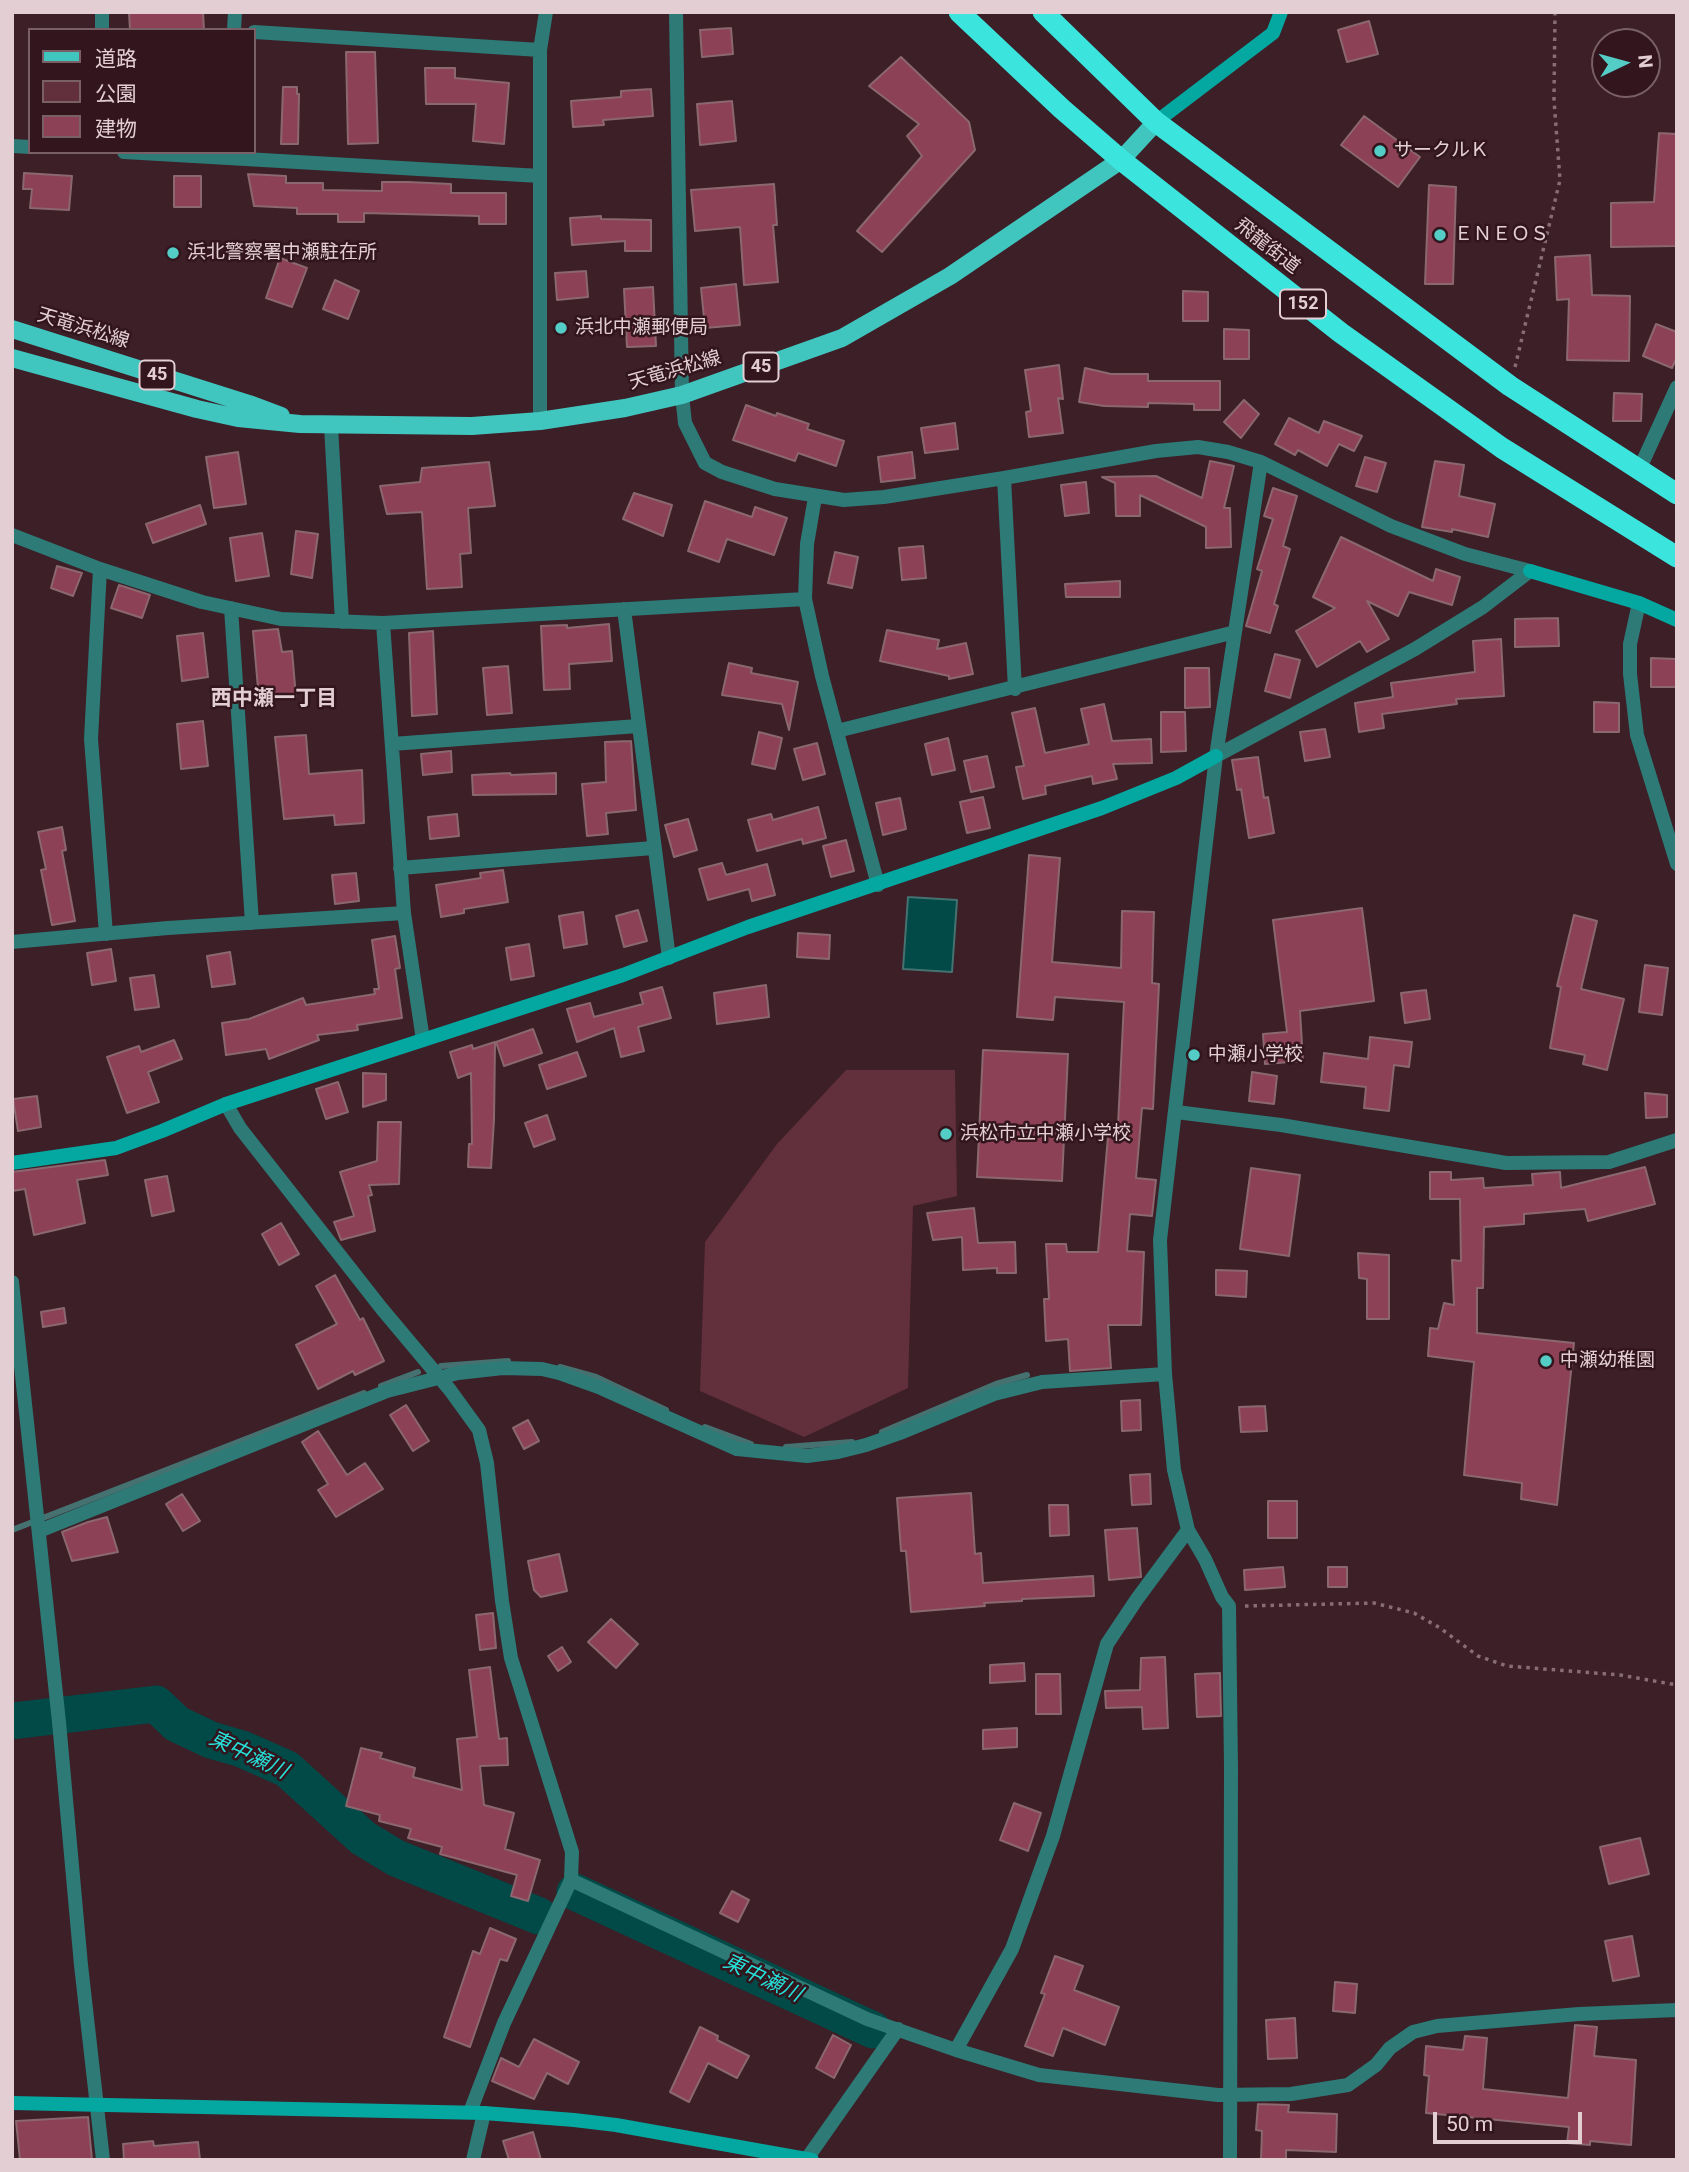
<!DOCTYPE html>
<meta charset="utf-8">
<style>
body{margin:0}
#map{position:relative;width:1689px;height:2172px;overflow:hidden;background:#3c1f27;font-family:Roboto,"Noto Sans JP",sans-serif}
canvas{display:block}
.frame{position:absolute;inset:0;border:14px solid #e3cfd3;pointer-events:none}
.legend{position:absolute;left:28px;top:28px;width:228px;height:126px;box-sizing:border-box;background:#32151d;border:2px solid #795f66;margin:0;padding:9px 12px;list-style:none;font-size:21px;color:#e3cfd3}
.legend li{display:flex;align-items:center;gap:14px;height:35px}
.legend b{width:35px;border:2px solid #795f66}
.north{position:absolute;left:1591px;top:28px;width:70px;height:70px;box-sizing:border-box;background:#32151d;border:2px solid #795f66;border-radius:50%;rotate:85deg;font-size:19px;font-weight:700;line-height:28px;text-align:center;color:#e3cfd3}
.north::after{content:'';display:block;margin:auto;width:24px;height:32px;background:#54cdc7;clip-path:polygon(50% 0,100% 100%,50% 72%,0 100%)}
.scale{position:absolute;left:1433px;top:2112px;width:149px;height:32px;box-sizing:border-box;border:4px solid #e3cfd3;border-top:0;padding-left:9px;font-size:21px;line-height:24px;white-space:nowrap;color:#e3cfd3;-webkit-text-stroke:5px #32151d;paint-order:stroke}
</style>
<div id="map">
<canvas width="1689" height="2172"></canvas>
<div class="frame"></div>
<ul class="legend">
<li><b style="height:9px;background:#41c5bf"></b>道路</li>
<li><b style="height:19px;background:#622f3d"></b>公園</li>
<li><b style="height:19px;background:#8d4157"></b>建物</li>
</ul>
<div class="north">N</div>
<div class="scale">50 m</div>
</div>
<script>
const g = document.querySelector('canvas').getContext('2d');
g.lineJoin = 'round';
function paint(path, color) { g.fillStyle = color; g.fill(path, 'evenodd'); }
const toPath = rows => new Path2D(rows.map(r => 'M' + r).join(''));
function trace(path, color, width, dash) { g.strokeStyle = color; g.lineWidth = width; g.lineCap = dash ? 'butt' : 'round'; g.setLineDash(dash || []); g.stroke(path); }
function write(font, color, halo, rows, align = 'center') {
  g.font = font + ' Roboto,"Noto Sans JP",sans-serif'; g.lineWidth = 5; g.setLineDash([]); g.textBaseline = 'middle'; g.strokeStyle = halo; g.fillStyle = color; for (const [text, x, y, turn = 0] of rows) {
    g.save(); g.translate(x, y); g.rotate((+turn || 0) * Math.PI / 180); g.textAlign = isNaN(turn) ? turn : align; if (halo) g.strokeText(text, 0, 0); g.fillText(text, 0, 0); g.restore();
  }
}
paint(toPath([
 [846,1070,955,1070,957,1196,913,1206,908,1388,804,1437,700,1391,705,1242,777,1144]
]), '#622f3d');
const water = toPath([
 [908,897,957,900,952,972,903,969,908,897]
]);
paint(water, '#014a47');
trace(water, '#457271', 2);
trace(toPath([
 [441,1366,508,1361],
 [560,1367,596,1377,666,1410],
 [381,1386,418,1372],
 [705,1427,751,1444],
 [882,1432,996,1384,1027,1375],
 [786,1447,852,1442],
 [12,1530,364,1393]
]), '#457271', 6);
trace(toPath([
 [12,1721,156,1704,177,1724,211,1740,242,1749,287,1769,363,1838,396,1858,539,1916],
 [575,1892,873,2030]
]), '#014a47', 37);
const building = toPath([
 [129,12,203,12,204,30,130,30,129,12],
 [1369,21,1378,54,1347,62,1338,30,1369,21],
 [731,28,733,54,702,57,700,30,731,28],
 [346,52,375,52,378,143,348,144,346,52],
 [901,57,969,122,975,150,882,252,857,231,922,156,907,136,919,124,869,86,901,57],
 [425,68,455,68,455,78,509,83,504,144,473,141,476,104,426,104,425,68],
 [283,87,297,87,297,94,299,94,298,144,281,144,283,87],
 [651,89,653,116,603,120,604,125,573,127,571,101,621,97,621,91,651,89],
 [732,101,736,141,700,145,697,104,732,101],
 [1364,116,1420,157,1398,187,1341,145,1364,116],
 [1659,133,1677,134,1677,246,1611,247,1611,203,1654,202,1659,133],
 [24,173,72,176,69,210,30,208,32,189,23,189,24,173],
 [248,174,286,176,286,183,323,183,323,190,382,191,382,182,408,182,451,184,451,193,506,193,506,224,479,224,479,216,364,213,364,222,338,222,338,214,297,214,297,208,254,206,248,174],
 [174,176,201,176,201,207,174,207,174,176],
 [774,184,777,225,773,225,778,282,744,285,740,227,695,231,691,190,774,184],
 [1429,185,1456,187,1453,284,1425,284,1429,185],
 [601,216,601,219,651,220,651,251,625,251,625,241,572,245,570,218,601,216],
 [1590,255,1592,295,1630,296,1629,361,1567,360,1569,299,1557,300,1555,257,1590,255],
 [280,258,307,268,292,307,266,298,280,258],
 [586,271,588,297,557,300,555,273,586,271],
 [335,280,359,291,348,319,323,309,335,280],
 [736,284,740,325,705,328,701,288,736,284],
 [653,287,656,346,627,347,624,289,653,287],
 [1183,291,1208,292,1208,321,1183,321,1183,291],
 [1656,324,1677,332,1677,357,1672,368,1643,356,1656,324],
 [1224,329,1249,330,1249,359,1224,359,1224,329],
 [1059,365,1063,399,1058,398,1063,433,1029,437,1026,412,1031,411,1025,370,1059,365],
 [1085,368,1111,374,1148,374,1148,381,1220,381,1220,410,1194,410,1194,404,1148,403,1148,407,1104,406,1079,402,1085,368],
 [1614,393,1642,394,1641,421,1613,421,1614,393],
 [1244,400,1259,414,1241,438,1224,422,1244,400],
 [746,405,776,416,777,413,809,424,807,429,844,441,836,466,798,453,795,461,733,440,746,405],
 [1289,418,1319,433,1324,421,1362,436,1354,451,1339,444,1327,466,1298,450,1295,455,1275,444,1289,418],
 [955,423,958,449,925,453,921,428,955,423],
 [238,452,246,504,214,508,206,457,238,452],
 [912,452,915,478,881,482,878,457,912,452],
 [1365,457,1386,463,1377,492,1356,486,1365,457],
 [1210,461,1234,466,1224,508,1230,508,1231,547,1206,548,1206,527,1140,495,1140,516,1116,516,1115,483,1102,477,1156,476,1202,498,1210,461],
 [1435,461,1464,465,1459,496,1495,504,1488,537,1452,529,1452,532,1422,527,1435,461],
 [489,462,495,506,468,508,471,553,460,554,462,587,427,589,422,512,387,514,380,486,420,482,422,468,489,462],
 [1086,482,1089,513,1065,516,1061,485,1086,482],
 [1273,488,1297,496,1283,546,1290,549,1274,604,1278,606,1270,633,1246,626,1262,571,1257,569,1273,519,1264,516,1273,488],
 [634,493,672,505,663,536,623,519,634,493],
 [705,501,752,517,755,507,787,518,774,555,727,539,719,562,688,551,705,501],
 [200,505,206,524,153,543,146,524,200,505],
 [296,531,318,534,312,578,291,574,296,531],
 [262,533,269,576,236,581,230,538,262,533],
 [1341,537,1433,581,1436,569,1460,577,1452,605,1409,592,1398,616,1367,601,1389,639,1367,652,1360,641,1317,667,1296,631,1335,608,1313,597,1341,537],
 [923,546,926,578,902,580,899,548,923,546],
 [835,552,858,557,852,588,828,583,835,552],
 [57,566,82,573,73,596,51,588,57,566],
 [1120,581,1120,597,1066,597,1065,584,1120,581],
 [119,585,150,595,142,618,111,608,119,585],
 [1558,618,1559,646,1515,647,1515,619,1558,618],
 [609,624,612,661,569,664,570,689,544,690,541,626,567,625,567,628,609,624],
 [278,629,282,652,292,651,296,697,259,700,253,631,278,629],
 [887,630,939,640,937,649,966,643,973,674,949,679,949,676,880,661,887,630],
 [433,631,437,714,412,716,409,633,433,631],
 [203,633,208,677,182,681,177,636,203,633],
 [1501,639,1504,696,1456,699,1457,704,1382,714,1384,728,1359,732,1355,703,1393,697,1391,683,1475,672,1473,641,1501,639],
 [1275,654,1300,660,1290,698,1265,691,1275,654],
 [1651,658,1676,659,1677,687,1651,687,1651,658],
 [729,663,752,668,751,673,798,682,789,730,782,704,722,695,729,663],
 [508,666,512,713,487,715,483,668,508,666],
 [1185,668,1209,668,1210,707,1185,708,1185,668],
 [1594,702,1619,703,1619,732,1594,732,1594,702],
 [1104,704,1112,741,1151,739,1152,763,1113,764,1117,779,1093,784,1092,776,1045,786,1046,794,1023,799,1016,767,1024,766,1012,713,1035,708,1045,753,1089,744,1081,709,1104,704],
 [1161,712,1185,712,1186,751,1161,752,1161,712],
 [203,721,208,766,181,769,177,724,203,721],
 [1325,729,1330,757,1305,761,1300,732,1325,729],
 [759,732,782,738,775,769,752,764,759,732],
 [306,735,309,774,362,770,364,823,335,825,334,815,284,819,275,737,306,735],
 [948,738,955,770,932,775,925,744,948,738],
 [631,741,636,810,606,813,608,834,587,836,582,784,606,782,605,742,631,741],
 [817,743,825,774,803,780,794,749,817,743],
 [451,751,452,772,423,775,421,754,451,751],
 [987,756,994,787,971,792,964,761,987,756],
 [1258,757,1264,798,1268,797,1274,833,1249,838,1241,789,1237,790,1232,760,1258,757],
 [510,773,511,775,556,773,556,794,473,795,472,775,510,773],
 [983,797,990,828,967,833,960,802,983,797],
 [900,798,906,829,883,835,876,803,900,798],
 [818,807,826,838,803,844,802,839,757,851,748,820,771,814,773,820,818,807],
 [457,814,459,836,430,839,428,817,457,814],
 [688,819,697,850,674,857,665,825,688,819],
 [62,827,66,850,62,851,75,921,52,925,41,870,46,869,38,832,62,827],
 [846,840,854,871,831,877,823,846,846,840],
 [1029,855,1060,858,1052,962,1121,968,1122,911,1154,912,1152,983,1159,984,1153,1109,1142,1108,1136,1178,1156,1180,1152,1216,1130,1214,1127,1251,1144,1252,1141,1325,1108,1325,1111,1368,1070,1371,1068,1339,1046,1341,1044,1299,1049,1299,1046,1244,1066,1244,1067,1252,1098,1252,1109,1125,1118,1125,1124,1002,1055,997,1053,1020,1017,1017,1029,855],
 [722,863,726,875,767,864,775,895,752,901,749,889,708,900,699,869,722,863],
 [503,870,508,902,464,909,464,913,441,917,436,885,481,878,480,873,503,870],
 [356,873,359,901,335,904,332,875,356,873],
 [1362,908,1374,1001,1300,1011,1303,1061,1265,1064,1263,1034,1287,1032,1273,920,1362,908],
 [638,910,647,941,624,947,616,916,638,910],
 [583,912,587,944,564,948,559,916,583,912],
 [1574,915,1597,921,1581,989,1624,999,1607,1070,1583,1064,1585,1055,1550,1048,1561,987,1557,986,1574,915],
 [798,933,830,935,829,959,797,957,798,933],
 [395,936,400,968,395,969,402,1018,357,1025,358,1030,317,1035,319,1040,269,1059,266,1049,226,1055,222,1023,249,1019,303,998,306,1005,375,994,374,989,379,989,372,940,395,936],
 [529,944,534,976,511,980,506,948,529,944],
 [111,949,116,981,92,985,87,953,111,949],
 [230,952,235,984,212,987,207,956,230,952],
 [1645,965,1668,968,1662,1015,1639,1012,1645,965],
 [154,975,159,1007,135,1010,130,978,154,975],
 [766,985,769,1017,717,1024,714,993,766,985],
 [662,987,671,1018,638,1027,644,1051,621,1057,614,1028,577,1042,567,1009,590,1003,594,1017,643,1004,640,993,662,987],
 [1426,990,1430,1019,1405,1023,1401,993,1426,990],
 [533,1029,542,1053,504,1066,496,1042,533,1029],
 [1370,1037,1412,1042,1409,1067,1394,1065,1389,1111,1364,1108,1366,1087,1321,1082,1324,1053,1368,1059,1370,1037],
 [174,1040,182,1059,148,1072,159,1102,127,1113,107,1057,139,1046,141,1052,174,1040],
 [495,1042,494,1120,491,1168,468,1167,469,1144,472,1144,471,1073,458,1078,450,1052,472,1045,473,1049,495,1042],
 [983,1050,1068,1054,1062,1181,977,1177,983,1050],
 [577,1052,586,1076,547,1089,539,1065,577,1052],
 [1252,1072,1277,1076,1274,1104,1249,1101,1252,1072],
 [363,1073,386,1074,386,1100,363,1107,363,1073],
 [338,1082,348,1112,326,1119,316,1089,338,1082],
 [1645,1093,1667,1095,1667,1117,1646,1118,1645,1093],
 [37,1096,41,1127,18,1131,13,1099,37,1096],
 [547,1115,555,1139,534,1147,525,1123,547,1115],
 [378,1122,401,1122,399,1184,369,1185,372,1195,368,1196,375,1231,341,1240,334,1222,354,1216,340,1172,377,1161,378,1122],
 [105,1160,108,1175,77,1180,85,1223,34,1235,25,1189,12,1191,12,1172,105,1160],
 [1645,1167,1655,1204,1588,1221,1585,1209,1524,1214,1524,1224,1484,1227,1483,1288,1477,1288,1477,1333,1574,1343,1557,1505,1521,1499,1522,1483,1464,1475,1474,1362,1428,1356,1430,1328,1438,1329,1444,1303,1454,1305,1452,1260,1461,1261,1460,1199,1430,1199,1430,1172,1451,1172,1451,1180,1483,1178,1484,1188,1533,1185,1532,1174,1560,1172,1561,1188,1645,1167],
 [1251,1168,1300,1175,1289,1256,1240,1249,1251,1168],
 [167,1176,174,1211,152,1216,145,1180,167,1176],
 [974,1208,978,1243,1015,1242,1016,1273,997,1273,997,1268,963,1270,962,1237,933,1240,927,1213,974,1208],
 [281,1223,299,1254,279,1265,262,1234,281,1223],
 [1358,1253,1389,1255,1389,1319,1367,1319,1367,1279,1359,1278,1358,1253],
 [1216,1270,1247,1271,1246,1297,1216,1295,1216,1270],
 [335,1275,360,1320,363,1318,384,1361,355,1375,353,1371,318,1389,296,1345,337,1324,316,1286,335,1275],
 [64,1308,66,1323,43,1327,41,1312,64,1308],
 [1140,1400,1141,1430,1122,1431,1121,1401,1140,1400],
 [406,1405,429,1441,413,1451,390,1415,406,1405],
 [1265,1406,1267,1431,1241,1432,1239,1407,1265,1406],
 [528,1420,539,1441,524,1449,513,1428,528,1420],
 [318,1431,347,1475,365,1463,383,1489,336,1517,318,1490,328,1484,302,1442,318,1431],
 [1150,1474,1151,1504,1132,1505,1130,1475,1150,1474],
 [971,1493,975,1554,981,1553,983,1583,1093,1576,1094,1596,1022,1599,1022,1601,984,1603,985,1606,911,1612,906,1551,901,1551,897,1498,971,1493],
 [182,1494,200,1521,183,1531,166,1504,182,1494],
 [1268,1501,1297,1501,1297,1538,1268,1538,1268,1501],
 [1049,1505,1068,1505,1069,1535,1050,1536,1049,1505],
 [107,1517,118,1552,72,1561,62,1532,88,1522,107,1517],
 [1137,1528,1141,1577,1109,1580,1105,1530,1137,1528],
 [559,1554,567,1591,541,1597,534,1590,528,1561,559,1554],
 [1283,1567,1285,1587,1245,1590,1244,1570,1283,1567],
 [1328,1567,1347,1567,1347,1587,1328,1587,1328,1567],
 [493,1613,496,1648,480,1650,476,1615,493,1613],
 [611,1619,638,1644,616,1668,588,1642,611,1619],
 [562,1647,571,1662,558,1671,548,1656,562,1647],
 [1165,1657,1168,1728,1143,1729,1142,1707,1106,1708,1105,1691,1140,1690,1141,1658,1165,1657],
 [1024,1663,1025,1681,990,1683,990,1665,1024,1663],
 [490,1667,499,1739,507,1738,508,1765,480,1766,484,1805,514,1813,505,1849,540,1860,528,1901,511,1896,517,1875,440,1854,442,1847,408,1838,411,1829,379,1821,380,1815,346,1806,361,1748,382,1753,380,1758,415,1768,413,1777,462,1790,457,1739,477,1737,469,1670,490,1667],
 [1220,1673,1221,1716,1197,1717,1195,1674,1220,1673],
 [1036,1674,1060,1674,1061,1714,1036,1714,1036,1674],
 [1017,1728,1017,1747,983,1749,983,1730,1017,1728],
 [1014,1803,1041,1813,1028,1851,1000,1840,1014,1803],
 [1640,1838,1649,1874,1609,1884,1600,1847,1640,1838],
 [732,1891,749,1900,738,1922,720,1913,732,1891],
 [490,1928,516,1939,507,1961,500,1959,470,2047,444,2037,473,1951,480,1954,490,1928],
 [1632,1936,1639,1976,1613,1981,1605,1941,1632,1936],
 [1055,1956,1083,1966,1074,1990,1119,2007,1105,2045,1063,2028,1053,2056,1025,2046,1045,1994,1041,1993,1055,1956],
 [1335,1982,1357,1984,1355,2013,1333,2011,1335,1982],
 [1295,2018,1297,2058,1268,2059,1266,2020,1295,2018],
 [1575,2025,1597,2027,1594,2056,1636,2060,1631,2145,1590,2141,1590,2145,1567,2143,1569,2127,1426,2113,1429,2076,1424,2075,1426,2046,1463,2050,1465,2036,1487,2038,1483,2089,1568,2098,1575,2025],
 [700,2027,718,2036,717,2040,749,2056,737,2078,708,2063,689,2102,670,2092,700,2027],
 [833,2035,851,2045,834,2078,816,2068,833,2035],
 [534,2039,579,2062,568,2084,547,2073,534,2099,492,2081,501,2058,519,2067,534,2039],
 [1258,2104,1289,2105,1288,2112,1337,2114,1336,2152,1286,2150,1286,2160,1261,2160,1262,2131,1256,2130,1258,2104],
 [88,2117,92,2160,20,2160,16,2121,88,2117],
 [533,2132,541,2160,509,2160,503,2141,533,2132],
 [153,2141,154,2146,198,2142,200,2160,124,2160,123,2144,153,2141]
]);
paint(building, '#8d4157');
trace(building, '#8b676f', 2);
trace(toPath([
 [1515,367,1560,180,1554,100,1555,12],
 [1245,1606,1374,1603,1414,1613,1440,1628,1478,1656,1507,1666,1620,1675,1677,1685]
]), '#876e75', 3.5, [3.5, 5]);
trace(toPath([
 [676,12,682,395,685,423,705,463,722,472,775,489,844,500,884,497,1004,478,1156,451,1198,447,1228,452,1261,462,1391,526,1465,554,1530,571],
 [102,30,102,12],
 [234,30,235,12],
 [254,32,540,50],
 [12,146,30,147],
 [124,152,540,176],
 [540,421,540,50,546,12],
 [331,426,342,622],
 [1639,470,1677,387],
 [1004,478,1015,689],
 [815,497,807,544,805,599,822,676,878,885],
 [12,535,100,569,202,602,281,619,383,623,805,599],
 [100,569,91,739,106,934],
 [1639,603,1630,644,1630,674,1637,735,1677,864],
 [231,608,252,923],
 [624,609,669,958],
 [383,623,404,913,423,1040],
 [837,731,1235,632],
 [392,744,638,726],
 [1216,756,1415,649,1483,607,1530,571],
 [400,868,653,848],
 [12,942,168,928,404,913],
 [226,1104,240,1128,382,1309,450,1390,479,1430,487,1463,502,1601,511,1658,572,1852,571,1880,504,2023,470,2112],
 [1176,1112,1281,1125,1506,1163,1609,1162,1677,1140],
 [12,1282,59,1722,81,1965,103,2160],
 [39,1531,387,1391,458,1373,503,1368,542,1369,559,1373,601,1388,737,1449,807,1456,838,1452,866,1445,900,1433,994,1394,1042,1382,1165,1374],
 [571,1880,867,2019,956,2050,1039,2075,1218,2095,1291,2094,1348,2085,1376,2065,1390,2048,1413,2032,1437,2026,1579,2014,1677,2010],
 [956,2050,1012,1949,1053,1836,1107,1644,1137,1599,1188,1530],
 [473,2160,484,2113],
 [806,2160,898,2029],
 [1230,2160,1231,1768,1229,1606,1222,1597,1205,1559,1188,1530,1174,1470,1165,1374,1160,1240,1216,756,1261,462]
]), '#2d7a76', 14);
trace(toPath([
 [1156,122,1273,33,1281,12],
 [1530,571,1639,603,1677,620],
 [12,1163,116,1148,162,1131,226,1104,623,975,748,927,1102,808,1176,778,1216,756],
 [12,2103,484,2113,574,2120,616,2125,812,2160]
]), '#05a7a1', 14);
trace(toPath([
 [12,329,249,404,281,416],
 [12,358,197,409,238,418,300,424,472,426,540,421,625,408,682,395,842,338,950,276,1121,160,1156,122]
]), '#41c5bf', 18);
trace(toPath([
 [959,12,1062,109,1121,160,1341,333,1502,448,1677,557],
 [1043,12,1156,122,1510,386,1677,494]
]), '#3be4dd', 21);
for (const [x, y, r, color] of [
 [1380,151,7,"#54cdc7"],
 [1440,235,7,"#54cdc7"],
 [173,253,7,"#54cdc7"],
 [561,328,7,"#54cdc7"],
 [1194,1055,7,"#54cdc7"],
 [946,1134,7,"#54cdc7"],
 [1546,1361,7,"#54cdc7"]
]) { const dot = new Path2D(); dot.arc(x, y, r, 0, 2 * Math.PI); g.fillStyle = color; g.fill(dot); trace(dot, '#32151d', 2.5); }
for (const [x, y, w] of [
 [1303,304,46],
 [761,367,35],
 [157,375,35]
]) { const box = new Path2D(); box.roundRect(x - w / 2, y - 14.5, w, 29, 5); g.fillStyle = '#32151d'; g.fill(box); trace(box, '#e3cfd3', 2); }
write('bold 18px', '#e3cfd3', null, [
 ["152",1303,304],
 ["45",761,367],
 ["45",157,375]
]);
write('19px', '#e3cfd3', '#32151d', [
 ["サークルＫ",1394,151],
 ["ＥＮＥＯＳ",1454,235],
 ["浜北警察署中瀬駐在所",187,253],
 ["浜北中瀬郵便局",575,328],
 ["中瀬小学校",1208,1055],
 ["浜松市立中瀬小学校",960,1134],
 ["中瀬幼稚園",1560,1361]
], 'left');
write('19px', '#e3cfd3', '#32151d', [
 ["飛龍街道",1267,247,38],
 ["天竜浜松線",83,329,17],
 ["天竜浜松線",675,371,-16]
]);
write('bold 21px', '#e3cfd3', '#32151d', [
 ["西中瀬一丁目",274,700]
]);
write('italic 21px', '#26dfd8', '#32151d', [
 ["東中瀬川",248,1756,25],
 ["東中瀬川",762,1979,25]
]);
</script>
